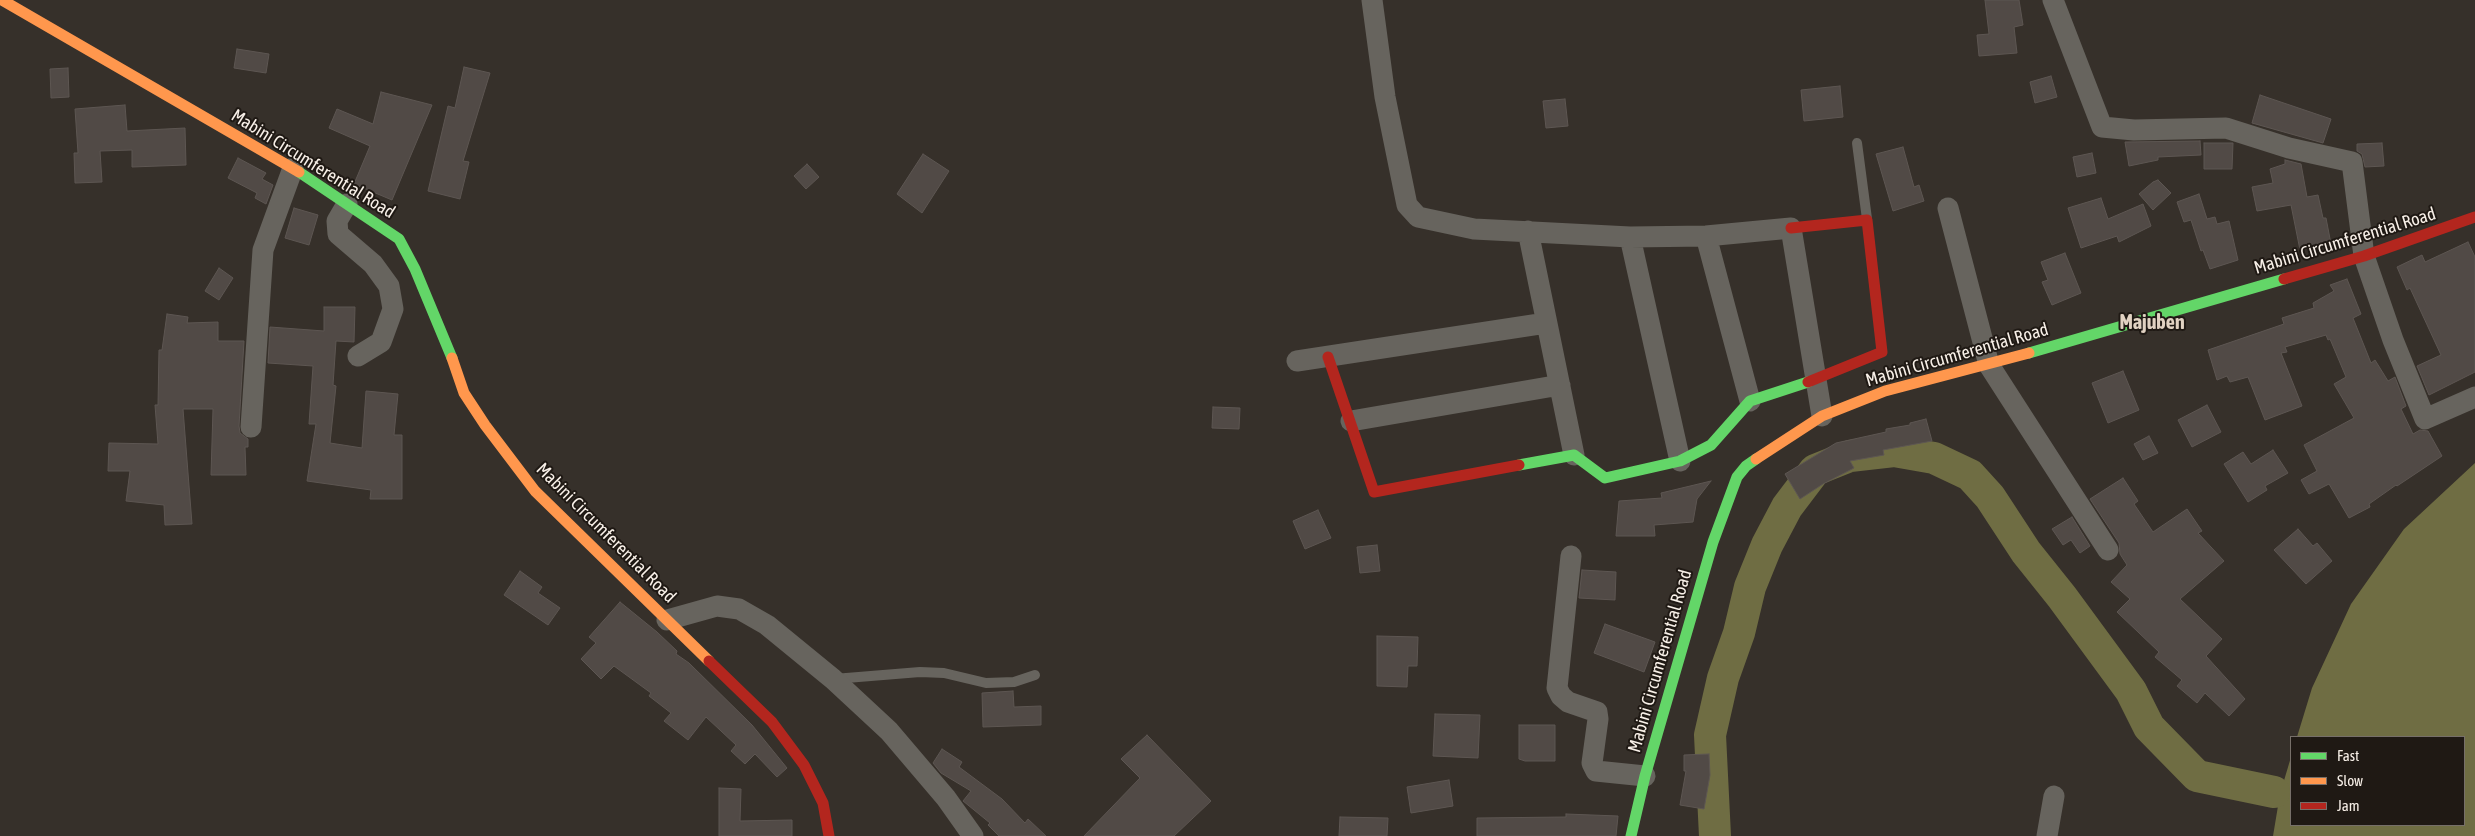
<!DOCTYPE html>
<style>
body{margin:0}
#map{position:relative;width:2475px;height:836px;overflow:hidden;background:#36302a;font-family:"Asap Condensed",sans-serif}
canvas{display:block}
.legend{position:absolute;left:2290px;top:736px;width:175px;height:90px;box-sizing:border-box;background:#1f1914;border:1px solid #766f69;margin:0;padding:6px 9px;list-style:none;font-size:15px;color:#f8f0e8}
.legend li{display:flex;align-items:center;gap:10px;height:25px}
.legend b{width:25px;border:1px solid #766f69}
</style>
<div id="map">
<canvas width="2475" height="836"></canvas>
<ul class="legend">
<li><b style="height:6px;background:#63d668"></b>Fast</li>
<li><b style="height:6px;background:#ff974d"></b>Slow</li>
<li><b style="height:6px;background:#b3261e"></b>Jam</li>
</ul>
</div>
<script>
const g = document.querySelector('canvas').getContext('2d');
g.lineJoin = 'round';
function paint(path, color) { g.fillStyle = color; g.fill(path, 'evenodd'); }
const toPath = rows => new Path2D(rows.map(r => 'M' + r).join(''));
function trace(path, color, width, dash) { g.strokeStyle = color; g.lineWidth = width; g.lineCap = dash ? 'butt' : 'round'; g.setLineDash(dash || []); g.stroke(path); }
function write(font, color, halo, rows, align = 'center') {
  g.font = font + ' "Asap Condensed",sans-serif'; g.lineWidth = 4; g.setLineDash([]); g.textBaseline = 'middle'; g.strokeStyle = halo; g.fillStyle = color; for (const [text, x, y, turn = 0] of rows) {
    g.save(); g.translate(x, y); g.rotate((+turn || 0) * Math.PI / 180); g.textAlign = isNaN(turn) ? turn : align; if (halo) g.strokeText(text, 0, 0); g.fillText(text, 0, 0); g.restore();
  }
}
paint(toPath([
 [2475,463,2475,836,2273,836,2280,794,2291,757,2291,825,2464,825,2464,737,2297,737,2312,688,2351,604,2404,529]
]), '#6f6d43');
trace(toPath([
 [1715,836,1710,735,1723,678,1739,633,1750,587,1767,545,1787,507,1815,470,1850,456,1894,451,1934,458,1970,475,1990,497,2026,552,2062,597,2131,691,2149,727,2197,776,2274,792]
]), '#6f6d43', 32);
const building = toPath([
 [1985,0,2019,0,2023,25,2014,27,2017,53,1979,56,1977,35,1989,34,1985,0],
 [237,49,269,54,266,73,234,68,237,49],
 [464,67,490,73,463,161,469,162,460,199,428,191,448,106,455,108,464,67],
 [68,68,69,97,51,98,50,69,68,68],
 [2051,76,2057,97,2035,103,2030,82,2051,76],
 [1840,86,1843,117,1804,121,1801,90,1840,86],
 [381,92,432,105,392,200,354,184,370,146,329,128,337,109,373,124,381,92],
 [2260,95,2331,119,2323,143,2252,123,2260,95],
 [1565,99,1568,126,1546,128,1543,101,1565,99],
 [125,105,127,131,185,128,186,165,132,167,132,150,100,151,102,182,75,183,74,153,78,153,75,109,125,105],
 [2200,141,2201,155,2158,157,2158,160,2129,166,2125,142,2200,141],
 [2204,143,2233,143,2232,169,2204,169,2204,143],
 [2382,143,2384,166,2365,167,2362,154,2357,151,2357,144,2382,143],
 [1903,147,1914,187,1919,185,1924,201,1893,211,1876,154,1903,147],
 [2092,153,2096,173,2077,177,2073,157,2092,153],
 [923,154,949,171,922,213,897,194,923,154],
 [238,158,266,173,262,179,273,185,266,204,255,198,257,193,228,178,238,158],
 [2285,160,2301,164,2307,197,2318,195,2323,218,2326,218,2331,244,2300,250,2291,205,2257,211,2252,187,2273,183,2270,169,2285,164,2285,160],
 [807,164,819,177,806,189,794,176,807,164],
 [2158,180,2171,193,2153,210,2139,194,2153,182,2158,180],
 [2199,194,2207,219,2215,217,2217,224,2229,221,2238,260,2210,269,2203,250,2201,251,2191,220,2184,222,2177,202,2199,194],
 [2101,198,2108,219,2143,204,2151,226,2119,242,2117,236,2081,248,2068,208,2101,198],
 [294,208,318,215,309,245,285,238,294,208],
 [2468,242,2475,257,2475,372,2429,395,2417,366,2441,355,2410,288,2407,290,2397,267,2422,255,2425,262,2468,242],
 [2065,253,2081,293,2052,305,2042,282,2048,280,2041,262,2065,253],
 [219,268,233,278,219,300,205,291,219,268],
 [2347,279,2361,314,2353,318,2371,363,2375,360,2388,381,2395,377,2406,406,2401,409,2413,434,2420,430,2428,431,2442,456,2397,486,2396,485,2369,504,2370,507,2349,518,2329,484,2309,494,2301,480,2317,471,2304,445,2354,418,2334,384,2346,377,2330,339,2328,340,2326,335,2285,347,2287,352,2281,353,2302,406,2265,420,2248,377,2230,382,2227,376,2217,380,2208,350,2284,324,2282,318,2314,308,2313,303,2334,291,2330,285,2347,279],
 [324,307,355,307,354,342,336,341,333,385,336,386,330,443,362,448,366,391,398,394,394,435,402,435,402,499,370,499,371,490,307,481,316,424,309,424,313,366,268,363,270,327,324,331,324,307],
 [167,314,188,317,187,323,218,322,218,341,244,341,239,426,240,433,248,439,248,447,245,447,246,475,211,475,213,409,183,409,192,524,165,525,164,505,126,501,130,471,108,471,109,443,158,444,155,405,158,405,159,350,162,350,167,314],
 [2123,371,2139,410,2108,423,2092,383,2123,371],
 [2207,405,2221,432,2192,447,2178,420,2207,405],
 [1213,407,1240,408,1239,429,1212,428,1213,407],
 [1926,419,1932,441,1883,450,1884,455,1850,461,1854,468,1823,484,1800,499,1785,474,1836,443,1886,432,1886,429,1910,425,1910,423,1926,419],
 [2149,436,2158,453,2143,460,2134,444,2149,436],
 [2273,450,2288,473,2265,486,2267,490,2248,502,2224,464,2243,452,2251,464,2273,450],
 [2123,478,2138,501,2134,504,2153,532,2187,509,2202,531,2198,533,2224,561,2180,599,2222,639,2206,656,2245,699,2229,716,2205,693,2197,703,2177,686,2182,680,2155,657,2159,652,2117,612,2130,599,2111,582,2127,565,2120,554,2119,543,2090,499,2123,478],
 [1711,481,1697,499,1693,522,1654,525,1655,536,1616,536,1619,501,1662,498,1661,493,1711,481],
 [1318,510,1331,538,1305,549,1293,521,1318,510],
 [2072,517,2090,546,2080,553,2071,540,2063,545,2052,529,2072,517],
 [2298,529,2313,546,2317,543,2332,561,2306,584,2274,550,2298,529],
 [1377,545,1380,571,1360,573,1357,547,1377,545],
 [1582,570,1616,572,1615,600,1579,598,1582,570],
 [520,571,542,587,538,593,560,608,548,625,504,595,520,571],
 [620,602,657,632,677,651,676,654,689,663,752,725,787,768,777,777,755,754,745,764,731,751,736,745,706,717,688,740,664,721,671,713,649,696,651,693,614,666,601,679,581,659,596,643,589,637,620,602],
 [1605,624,1655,642,1644,672,1594,653,1605,624],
 [1377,636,1418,637,1417,666,1408,666,1407,687,1377,686,1377,636],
 [1013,691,1014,707,1041,706,1041,725,983,727,982,693,1013,691],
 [1435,714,1480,715,1478,758,1433,756,1435,714],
 [1519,725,1555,725,1555,761,1525,761,1519,759,1519,725],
 [1147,735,1211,801,1174,836,1084,836,1140,778,1121,759,1147,735],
 [942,749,962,762,959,767,1002,799,1025,823,1028,819,1046,836,999,836,988,825,990,823,963,801,971,791,941,773,933,763,942,749],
 [1709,754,1710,775,1704,809,1680,805,1686,771,1684,771,1684,755,1709,754],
 [1449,780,1453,806,1411,813,1407,787,1449,780],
 [719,788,741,789,740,821,792,820,792,836,719,836,719,788],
 [1566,814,1618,816,1616,836,1477,836,1477,818,1566,817,1566,814],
 [1340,817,1388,818,1387,836,1339,836,1340,817]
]);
paint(building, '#514a46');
trace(building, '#5d5652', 1);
trace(toPath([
 [1857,143,1867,219],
 [834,679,920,672,944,673,986,683,1014,682,1035,675]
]), '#67645e', 10);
trace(toPath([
 [1372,0,1385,97,1407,205,1418,217,1474,229,1630,237,1706,236,1791,228,1822,416],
 [2053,0,2102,127,2134,130,2226,128,2289,148,2352,162,2364,256,2393,340,2425,419,2475,397],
 [347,204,337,221,338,234,373,264,389,286,393,309,381,342,358,356],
 [1948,208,1989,365,2108,550],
 [1528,231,1574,455],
 [1706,236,1750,401],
 [1630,237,1680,461],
 [1297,361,1546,323],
 [1351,421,1560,385],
 [251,427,263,250,293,168],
 [1571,556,1557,688,1561,696,1568,702,1597,712,1598,719,1592,763,1596,771,1645,776],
 [667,620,717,606,739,609,767,625,833,679,889,731,946,798,973,836],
 [2047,836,2054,796]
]), '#67645e', 21);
trace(toPath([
 [299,172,399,239,415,269,452,358],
 [2029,353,2284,279],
 [1519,465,1574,455,1605,478,1680,461,1711,445,1750,401,1808,382],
 [1631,836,1645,776,1713,542,1737,477,1746,466,1756,459]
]), '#63d668', 11);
trace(toPath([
 [2,0,299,172],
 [452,358,464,393,485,425,535,491,709,661],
 [1756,459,1822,416,1885,391,2029,353]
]), '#ff974d', 11);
trace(toPath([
 [1791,228,1867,220,1882,352,1808,382],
 [2284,279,2364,256,2475,217],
 [1328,357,1374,492,1519,465],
 [709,661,772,722,804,765,823,803,829,836]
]), '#b3261e', 11);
write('18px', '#f8f0e8', '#1f1914', [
 ["Mabini Circumferential Road",313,164,32],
 ["Mabini Circumferential Road",2345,241,-17],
 ["Mabini Circumferential Road",1957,355,-16],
 ["Mabini Circumferential Road",606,533,45],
 ["Mabini Circumferential Road",1660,661,-74]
]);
write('bold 20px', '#e1d2c2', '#1f1914', [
 ["Majuben",2152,323]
]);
</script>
